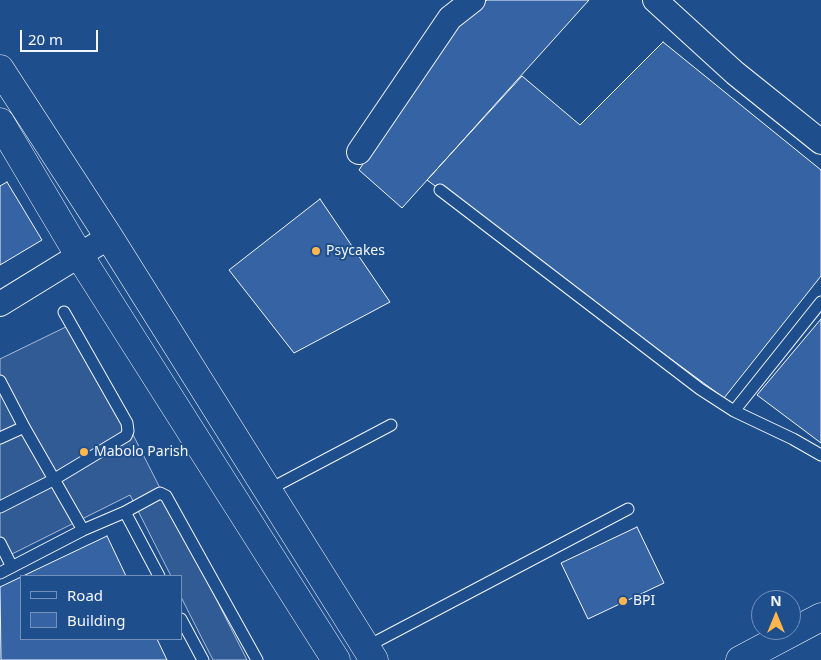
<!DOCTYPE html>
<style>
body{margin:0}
#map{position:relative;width:821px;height:660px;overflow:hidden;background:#1f4e8c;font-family:"Noto Sans",sans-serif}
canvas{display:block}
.legend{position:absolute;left:20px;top:575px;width:162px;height:65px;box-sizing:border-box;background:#1f4e8c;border:1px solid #7391ba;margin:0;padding:6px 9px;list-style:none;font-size:15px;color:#f2f6ff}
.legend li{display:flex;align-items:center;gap:10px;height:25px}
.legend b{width:25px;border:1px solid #7391ba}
.north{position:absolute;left:751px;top:590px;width:50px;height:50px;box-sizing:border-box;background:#1f4e8c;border:1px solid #7391ba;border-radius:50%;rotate:0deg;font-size:14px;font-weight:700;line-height:20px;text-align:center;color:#f2f6ff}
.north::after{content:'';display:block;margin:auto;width:18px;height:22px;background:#ffb74d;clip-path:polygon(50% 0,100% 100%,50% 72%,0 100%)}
.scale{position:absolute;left:20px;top:30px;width:78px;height:22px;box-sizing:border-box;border:2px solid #f2f6ff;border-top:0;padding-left:6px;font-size:15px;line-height:18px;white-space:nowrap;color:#f2f6ff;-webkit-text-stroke:4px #1f4e8c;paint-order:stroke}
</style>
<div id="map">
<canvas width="821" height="660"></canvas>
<ul class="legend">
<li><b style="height:6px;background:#1f4e8c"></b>Road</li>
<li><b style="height:14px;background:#3563a3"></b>Building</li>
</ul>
<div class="north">N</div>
<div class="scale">20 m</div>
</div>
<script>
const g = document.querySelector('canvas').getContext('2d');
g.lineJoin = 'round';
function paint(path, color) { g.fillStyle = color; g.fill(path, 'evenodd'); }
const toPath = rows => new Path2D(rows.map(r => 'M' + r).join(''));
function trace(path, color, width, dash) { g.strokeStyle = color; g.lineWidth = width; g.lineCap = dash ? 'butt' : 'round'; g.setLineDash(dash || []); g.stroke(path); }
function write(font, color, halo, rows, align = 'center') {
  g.font = font + ' "Noto Sans",sans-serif'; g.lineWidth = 4; g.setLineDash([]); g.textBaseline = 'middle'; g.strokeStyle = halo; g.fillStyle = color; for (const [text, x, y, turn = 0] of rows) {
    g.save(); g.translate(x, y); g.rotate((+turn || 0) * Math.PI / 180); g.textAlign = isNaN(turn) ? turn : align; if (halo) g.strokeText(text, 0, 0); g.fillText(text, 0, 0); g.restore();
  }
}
const parking = toPath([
 [76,322,247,660,213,660,181,597,181,576,171,576,130,495,2,559,0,556,0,359,76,322]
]);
paint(parking, '#305b95');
trace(parking, '#a8bbd7', 1);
const building = toPath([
 [487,0,589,0,402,208,359,170,455,25,487,0],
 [663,42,821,170,821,276,724,398,427,180,522,76,580,125,663,42],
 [7,182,42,240,0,265,0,186,7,182],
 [320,199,390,302,294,353,229,270,320,199],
 [821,319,821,443,757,395,821,319],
 [637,527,664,583,588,619,561,563,637,527],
 [107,536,126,576,23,576,107,536],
 [21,577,21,639,157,639,167,660,1,660,0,587,21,577]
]);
paint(building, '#3563a3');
trace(building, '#f2f6ff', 1);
const lane = toPath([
 [440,190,700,389,734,411,793,439,821,455],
 [0,381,24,427,83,530],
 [734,411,821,302],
 [0,438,24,427],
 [268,490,391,425],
 [0,507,53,480,126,436,128,431,127,423,64,312],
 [125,512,159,576],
 [0,543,12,567],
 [0,573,83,530,125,512,160,493,166,496,257,660],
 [181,619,203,660],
 [366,647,628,509]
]);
const street = toPath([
 [655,0,735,73,821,142],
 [359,152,450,18,473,0],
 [0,304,109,237]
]);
const primary = toPath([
 [0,69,109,237,374,660],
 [0,122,79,255,336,660],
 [740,660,821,617]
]);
trace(lane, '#f2f6ff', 13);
trace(street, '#f2f6ff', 26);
trace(primary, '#f2f6ff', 29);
trace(lane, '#1f4e8c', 11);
trace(street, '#1f4e8c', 24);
trace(primary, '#1f4e8c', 28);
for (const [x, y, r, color] of [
 [316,251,5,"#ffb74d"],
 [84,452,5,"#ffb74d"],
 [623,601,5,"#ffb74d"]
]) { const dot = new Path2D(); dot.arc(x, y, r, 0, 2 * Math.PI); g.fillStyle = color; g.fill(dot); trace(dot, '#1f4e8c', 2); }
write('14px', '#f2f6ff', '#1f4e8c', [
 ["Psycakes",326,251],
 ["Mabolo Parish",94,452],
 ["BPI",633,601]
], 'left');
</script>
